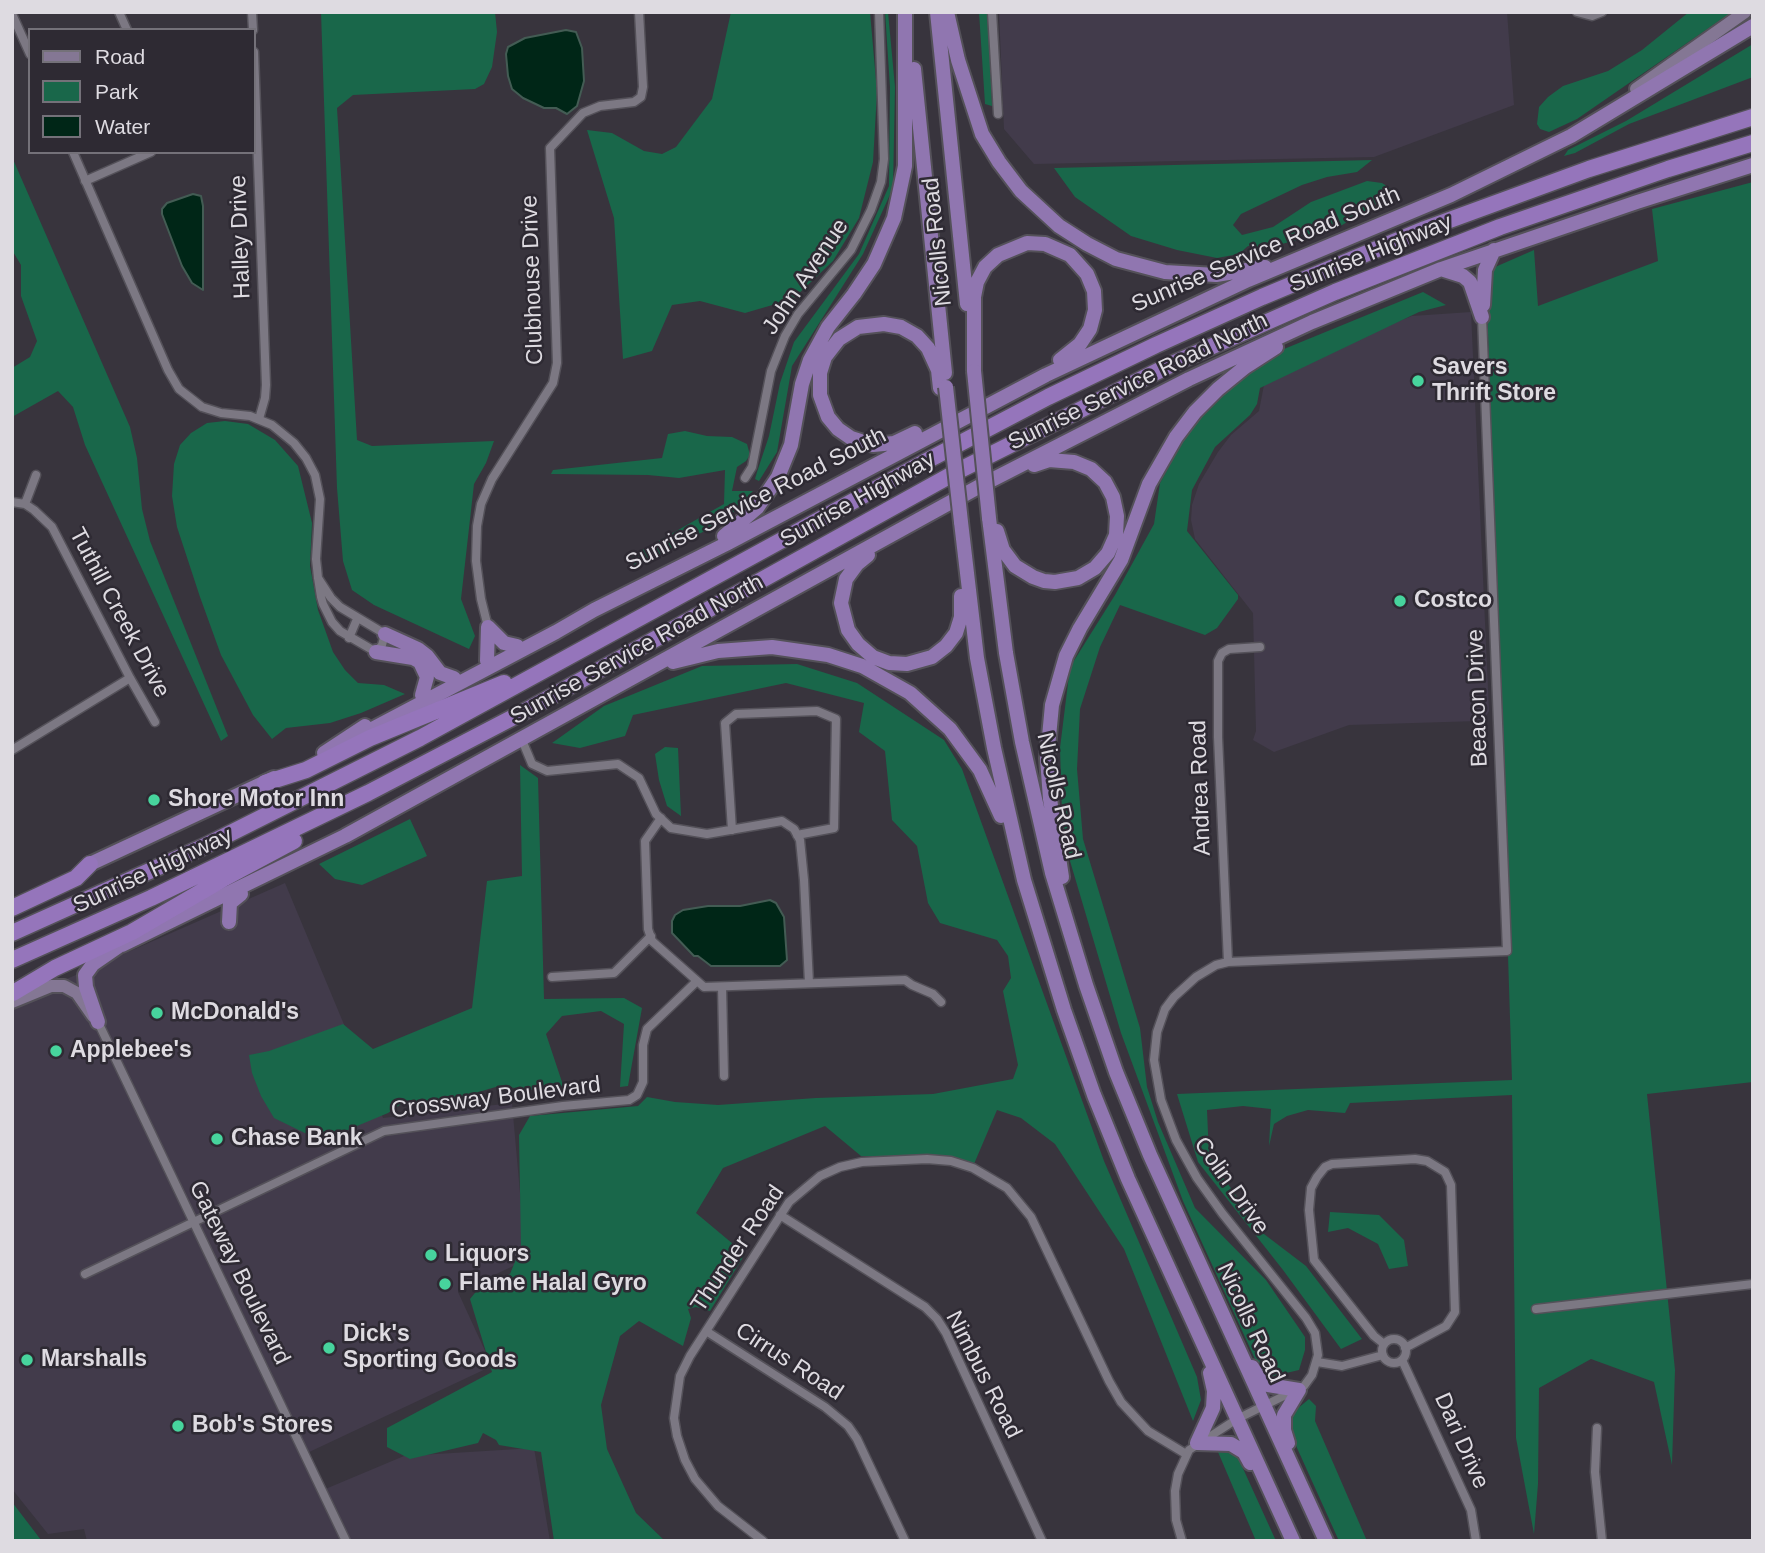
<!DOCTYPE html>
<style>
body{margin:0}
#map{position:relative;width:1765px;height:1553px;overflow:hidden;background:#38343d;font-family:Arial,sans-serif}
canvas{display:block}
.frame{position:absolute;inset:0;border:14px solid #dedbe1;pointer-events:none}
.legend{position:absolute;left:28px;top:28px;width:228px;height:126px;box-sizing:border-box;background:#2e2a33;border:2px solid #747179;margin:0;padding:9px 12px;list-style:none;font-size:21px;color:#dedbe1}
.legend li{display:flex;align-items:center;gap:14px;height:35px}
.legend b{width:35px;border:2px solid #747179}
</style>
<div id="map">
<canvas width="1765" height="1553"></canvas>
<div class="frame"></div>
<ul class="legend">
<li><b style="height:9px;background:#847794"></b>Road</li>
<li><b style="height:19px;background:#19674a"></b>Park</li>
<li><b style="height:19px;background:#002617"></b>Water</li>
</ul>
</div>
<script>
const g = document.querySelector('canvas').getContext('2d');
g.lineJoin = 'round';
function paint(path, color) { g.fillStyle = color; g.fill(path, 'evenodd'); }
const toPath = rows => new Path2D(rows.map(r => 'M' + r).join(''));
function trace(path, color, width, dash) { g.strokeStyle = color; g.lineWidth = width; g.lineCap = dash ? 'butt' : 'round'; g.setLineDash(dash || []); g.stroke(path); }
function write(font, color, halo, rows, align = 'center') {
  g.font = font + ' Arial,sans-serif'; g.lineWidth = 5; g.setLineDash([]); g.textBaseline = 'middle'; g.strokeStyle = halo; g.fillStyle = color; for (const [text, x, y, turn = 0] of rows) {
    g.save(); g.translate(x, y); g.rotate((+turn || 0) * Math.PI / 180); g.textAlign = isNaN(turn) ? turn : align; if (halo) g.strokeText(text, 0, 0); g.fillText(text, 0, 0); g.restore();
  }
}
paint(toPath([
 [999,12,1507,12,1514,105,1374,157,1034,164,1004,129],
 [1471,312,1489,711,1485,718,1478,721,1349,725,1274,752,1253,740,1256,731,1253,613,1195,539,1191,520,1192,505,1199,484,1218,452,1231,435,1259,411,1264,385,1341,344,1412,316],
 [285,883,383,1118,512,1103,526,1260,458,1292,492,1366,305,1454,323,1490,404,1456,534,1448,550,1541,87,1541,84,1529,48,1534,12,1489,12,1003]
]), '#423b4b');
paint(toPath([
 [321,12,495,12,497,32,492,67,484,84,475,89,353,95,337,108,357,440,372,446,494,441,486,463,474,484,461,599,475,636,469,649,374,605,352,590,343,561,337,488],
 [731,12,870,12,877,92,873,162,859,218,833,261,793,299,745,313,700,301,672,305,652,351,623,359,614,218,587,130,612,133,644,151,662,154,676,147,712,99],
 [885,12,888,12,895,87,893,188,863,254,792,366,777,452,759,481,755,479,757,472,769,436,780,383,794,342,859,254,889,186,890,87],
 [979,12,988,12,992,106,985,104],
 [1689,12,1732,12,1577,119,1549,132,1540,129,1537,124,1539,107,1548,97,1563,86,1608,71,1642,50],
 [1753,44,1753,77,1629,124,1575,153,1564,156,1568,150,1626,121],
 [12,157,130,427,137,458,142,509,150,541,228,736,221,741,85,445,73,407,58,391,12,417,12,368,30,357,37,341,21,296,21,265,12,250],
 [1372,160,1357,172,1327,177,1302,185,1241,214,1233,225,1242,235,1273,227,1311,202,1367,181,1382,183,1396,192,1334,230,1267,248,1248,246,1239,254,1217,258,1177,250,1131,236,1075,197,1054,168],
 [1753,182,1753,1082,1647,1094,1675,1370,1672,1465,1654,1382,1591,1359,1539,1388,1538,1484,1534,1534,1516,1438,1512,1095,1350,1103,1345,1113,1308,1110,1287,1116,1274,1124,1269,1146,1271,1109,1243,1106,1207,1110,1209,1156,1260,1231,1306,1266,1362,1339,1341,1349,1283,1270,1198,1162,1177,1094,1512,1080,1486,271,1534,250,1538,306,1658,261,1652,209],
 [1423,292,1446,305,1419,312,1260,388,1257,404,1250,415,1215,447,1192,490,1187,531,1238,595,1238,599,1217,628,1205,635,1120,605,1100,647,1080,709,1077,769,1083,839,1140,1028,1147,1087,1158,1122,1195,1208,1266,1280,1305,1337,1305,1350,1299,1370,1269,1377,1260,1370,1183,1201,1121,1033,1070,861,1062,814,1060,748,1070,667,1115,595,1154,524,1160,483,1189,430,1237,381,1284,349],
 [225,421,248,424,275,440,298,466,312,523,310,566,318,610,333,652,345,670,358,683,384,685,405,694,361,713,330,723,286,728,272,739,253,715,221,655,200,597,177,527,172,496,174,464,180,445,191,433,207,423],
 [685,431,707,436,732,437,747,444,750,455,746,461,737,467,732,491,753,491,726,520,635,567,632,556,724,504,725,470,679,478,648,475,551,474,553,470,662,458,668,434],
 [797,664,857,683,944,740,962,769,1104,1161,1197,1377,1201,1400,1193,1421,1124,1249,1055,1144,1021,1118,997,1110,974,1164,957,1160,861,1156,825,1126,723,1168,696,1213,745,1254,710,1311,696,1307,688,1309,691,1318,683,1346,639,1321,620,1336,601,1405,607,1449,636,1513,665,1541,554,1541,541,1452,499,1445,496,1440,483,1433,478,1443,410,1459,387,1447,387,1428,492,1372,470,1299,479,1288,510,1274,521,1247,519,1135,530,1116,638,1106,647,1097,675,1102,718,1105,816,1098,933,1094,1013,1079,1018,1065,1003,991,1011,978,1008,956,997,940,940,923,928,903,917,846,892,820,885,751,859,732,864,703,786,683,633,715,625,736,580,748,552,743,604,706,702,666],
 [665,747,678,748,681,816,667,806,659,780,655,754],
 [520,765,538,778,544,999,624,998,642,1008,628,1086,620,1087,624,1024,601,1011,562,1016,546,1034,566,1094,499,1086,431,1106,401,1104,388,1113,338,1134,313,1137,274,1118,261,1096,252,1073,249,1055,269,1051,343,1024,373,1049,472,1008,487,881,522,876],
 [410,819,427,856,362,885,335,879,319,864],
 [1330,1212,1379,1215,1404,1240,1408,1266,1389,1269,1378,1244,1348,1228,1328,1232],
 [1309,1399,1316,1406,1315,1421,1367,1541,1339,1541,1293,1439,1291,1414],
 [1218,1452,1236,1453,1276,1541,1256,1541],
 [12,1502,41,1540,48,1541,12,1541]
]), '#19674a');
const water = toPath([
 [566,30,576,32,582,48,584,81,577,106,567,114,556,108,544,108,523,98,512,89,508,76,506,54,508,47,525,38,566,30],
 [193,194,201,196,203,206,203,290,192,283,182,266,162,214,162,209,167,203,193,194],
 [770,900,776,903,784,917,787,960,780,966,711,966,698,956,694,956,672,933,672,921,675,915,683,910,708,906,740,906,770,900]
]);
paint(water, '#002617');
trace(water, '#435c54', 2);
const minor = toPath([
 [119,12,127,30],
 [252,12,253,30],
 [992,12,998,114],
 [1577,12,1592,16,1602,12],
 [12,14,30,54],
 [254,52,266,385,265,398,259,419],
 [73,152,168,370,179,389,202,407,221,413,250,416,272,425,294,443,306,458,315,475,320,499,316,559,317,568,318,578,321,597,323,604,332,622,340,631,376,652,382,645,385,634,340,607,331,598,318,578],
 [85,181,151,152],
 [745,478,752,467,771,371,785,336,798,314,851,250,871,210,881,182,884,159,879,12],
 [12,502,25,504,34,510,52,527,130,678,155,722],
 [25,504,36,475],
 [488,627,481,599,476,561,477,526,481,504,492,479,553,383,557,363,550,148,583,113,600,106,634,102,641,97,643,87,639,12],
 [349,638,357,619],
 [522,740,532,764,547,771,618,764,639,778,656,814,671,828,707,834,782,821,794,829,800,840,804,880,809,983],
 [12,750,130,678],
 [661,818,645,841,648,929,652,941,704,987,905,980,912,985,933,994,941,1002],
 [732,830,725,723,736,714,817,711,836,719,834,828,797,835],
 [1228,962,1218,737,1218,661,1222,653,1229,649,1260,647],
 [552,977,614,973,651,936],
 [722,987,724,1076],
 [98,1022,346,1541],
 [780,1215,925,1307,937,1319,946,1333,1042,1541],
 [85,1274,384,1131,563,1106,629,1100,637,1095,643,1082,643,1045,647,1029,697,981],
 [1536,1309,1753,1284],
 [706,1331,825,1407,848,1426,857,1439,905,1541],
 '1382 1351a12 12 0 1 1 24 0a12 12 0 1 1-24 0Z',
 [1384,1344,1374,1336,1314,1260,1309,1210,1311,1188,1317,1177,1325,1167,1332,1164,1415,1159,1427,1161,1445,1172,1451,1185,1455,1312,1446,1326,1405,1348],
 [1402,1360,1471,1510,1476,1541],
 [1317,1362,1342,1366,1383,1355],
 [1597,1428,1595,1472,1602,1541],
 [763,1541,718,1506,695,1479,685,1460,677,1436,674,1418,680,1376,690,1356,789,1202,820,1176,840,1167,862,1162,927,1159,951,1161,973,1168,1007,1188,1031,1217,1109,1381,1121,1402,1148,1431,1186,1454],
 [1182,1541,1176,1520,1175,1491,1178,1474,1189,1450,1237,1419,1304,1386,1312,1375,1318,1355,1315,1333,1306,1318,1222,1213,1197,1178,1176,1140,1161,1100,1154,1060,1157,1032,1165,1009,1174,997,1196,977,1216,965,1228,962,1507,951,1482,317]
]);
const secondary = toPath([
 [1636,89,1745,12],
 [12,1002,51,986,64,986,77,993,93,1016]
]);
const trunk = toPath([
 [937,12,967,304],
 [947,12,958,60,982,134,999,162,1021,191,1059,226,1087,244,1116,259,1165,272,1216,275,1265,267],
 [914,69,945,373],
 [1441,269,1463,276,1470,282,1482,317],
 [1483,305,1485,270,1494,250],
 [974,371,974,297,977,282,985,267,998,255,1027,243,1045,244,1070,255,1087,274,1094,291,1095,310,1090,329,1080,344,1060,360],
 [915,433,894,443,873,445,851,438,838,429,828,417,820,395,820,373,825,357,839,339,858,327,884,324,901,327,917,336,928,348,938,370,940,388],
 [989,518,1006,653,1022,742,1052,873,1086,985,1116,1072,1150,1155,1326,1541],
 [961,522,977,658,994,748,1024,880,1064,1010,1094,1095,1128,1179,1293,1541],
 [997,531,1003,550,1015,566,1033,577,1044,581,1055,582,1078,578,1095,568,1108,553,1116,535,1117,516,1113,497,1105,482,1091,469,1074,462,1049,460,1034,465],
 [724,536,757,508,778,477,791,445,802,384,810,360,828,327,854,294,874,264,894,218,905,166,905,12],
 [868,555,857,564,846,579,841,603,848,630,858,644,873,657,889,663,907,664,932,657,946,646,956,633,961,617,961,596],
 [488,627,504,643,517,646],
 [385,634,418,649,427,656,440,673,454,678],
 [376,652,413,658,420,662,427,677,422,695],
 [487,661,488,627],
 [673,662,718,651,772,647,828,655,862,666,910,693,950,729,980,770,1001,816],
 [361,735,556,632,594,610,726,544,1046,375,1248,280,1451,195,1571,136,1753,26],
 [324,753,365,726],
 [90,864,274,778],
 [1062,877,1050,799,1047,758,1052,705,1066,656,1080,628,1121,560,1149,484,1176,437,1195,412,1218,389,1245,367,1276,347],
 [229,922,230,903,241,894],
 [122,945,345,836,980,486,1189,379,1312,322,1441,269,1637,202,1753,165],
 [98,1022,86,987,85,975,93,964,119,946],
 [1252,1367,1260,1380,1268,1385,1299,1390,1284,1415,1284,1430,1288,1443],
 [1197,1443,1231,1444,1244,1452,1250,1463],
 [1197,1443,1213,1408,1214,1391,1210,1373]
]);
const motorway = toPath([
 [265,783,306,770,370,738,504,683],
 [12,908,76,878,90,864],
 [12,933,205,846,420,738,932,458,1048,397,1156,345,1262,297,1425,229,1589,169,1753,117],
 [12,960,151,898,368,793,529,709,960,470,1172,364,1335,292,1500,227,1668,169,1753,143],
 [13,993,55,968,132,932,223,879,294,841]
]);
trace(minor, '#545159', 11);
trace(secondary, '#545159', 16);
trace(trunk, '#545159', 18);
trace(motorway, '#545159', 19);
trace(minor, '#7c7883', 8);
trace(secondary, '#847794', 12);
trace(trunk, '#9076b0', 14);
trace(motorway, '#9575bb', 16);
const trunkBridge = toPath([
 [974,371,989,518],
 [946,387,961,522]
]);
trace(trunkBridge, '#545159', 18, []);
trace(trunkBridge, '#9076b0', 14);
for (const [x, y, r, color] of [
 [1418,381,7,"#47d49d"],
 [1400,601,7,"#47d49d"],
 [154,800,7,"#47d49d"],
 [157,1013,7,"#47d49d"],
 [56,1051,7,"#47d49d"],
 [217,1139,7,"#47d49d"],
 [431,1255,7,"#47d49d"],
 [445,1284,7,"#47d49d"],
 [329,1348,7,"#47d49d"],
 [27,1360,7,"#47d49d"],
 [178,1426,7,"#47d49d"]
]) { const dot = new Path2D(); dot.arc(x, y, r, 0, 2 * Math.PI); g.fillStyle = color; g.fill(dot); trace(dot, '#2e2a33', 2.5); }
write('23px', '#dedbe1', '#2e2a33', [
 ["Halley Drive",241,237,-92],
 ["Nicolls Road",938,242,-96],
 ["Sunrise Service Road South",1266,250,-23],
 ["Sunrise Highway",1371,254,-22],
 ["John Avenue",806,277,-56],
 ["Clubhouse Drive",533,280,-92],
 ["Sunrise Service Road North",1138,382,-26],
 ["Sunrise Service Road South",756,500,-27],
 ["Sunrise Highway",858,500,-29],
 ["Tuthill Creek Drive",119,613,62],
 ["Sunrise Service Road North",637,650,-29],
 ["Beacon Drive",1478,698,-92],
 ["Andrea Road",1201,788,-92],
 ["Nicolls Road",1058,796,77],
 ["Sunrise Highway",153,871,-25],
 ["Crossway Boulevard",496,1098,-7],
 ["Colin Drive",1231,1186,55],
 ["Thunder Road",738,1249,-56],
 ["Gateway Boulevard",239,1273,64],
 ["Nicolls Road",1250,1323,65],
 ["Cirrus Road",789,1362,33],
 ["Nimbus Road",983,1375,63],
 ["Dari Drive",1461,1441,66]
]);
write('bold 23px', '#dedbe1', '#2e2a33', [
 ["Savers",1432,368],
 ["Thrift Store",1432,394],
 ["Costco",1414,601],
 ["Shore Motor Inn",168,800],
 ["McDonald's",171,1013],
 ["Applebee's",70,1051],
 ["Chase Bank",231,1139],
 ["Liquors",445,1255],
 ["Flame Halal Gyro",459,1284],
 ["Dick's",343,1335],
 ["Sporting Goods",343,1361],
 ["Marshalls",41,1360],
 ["Bob's Stores",192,1426]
], 'left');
</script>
